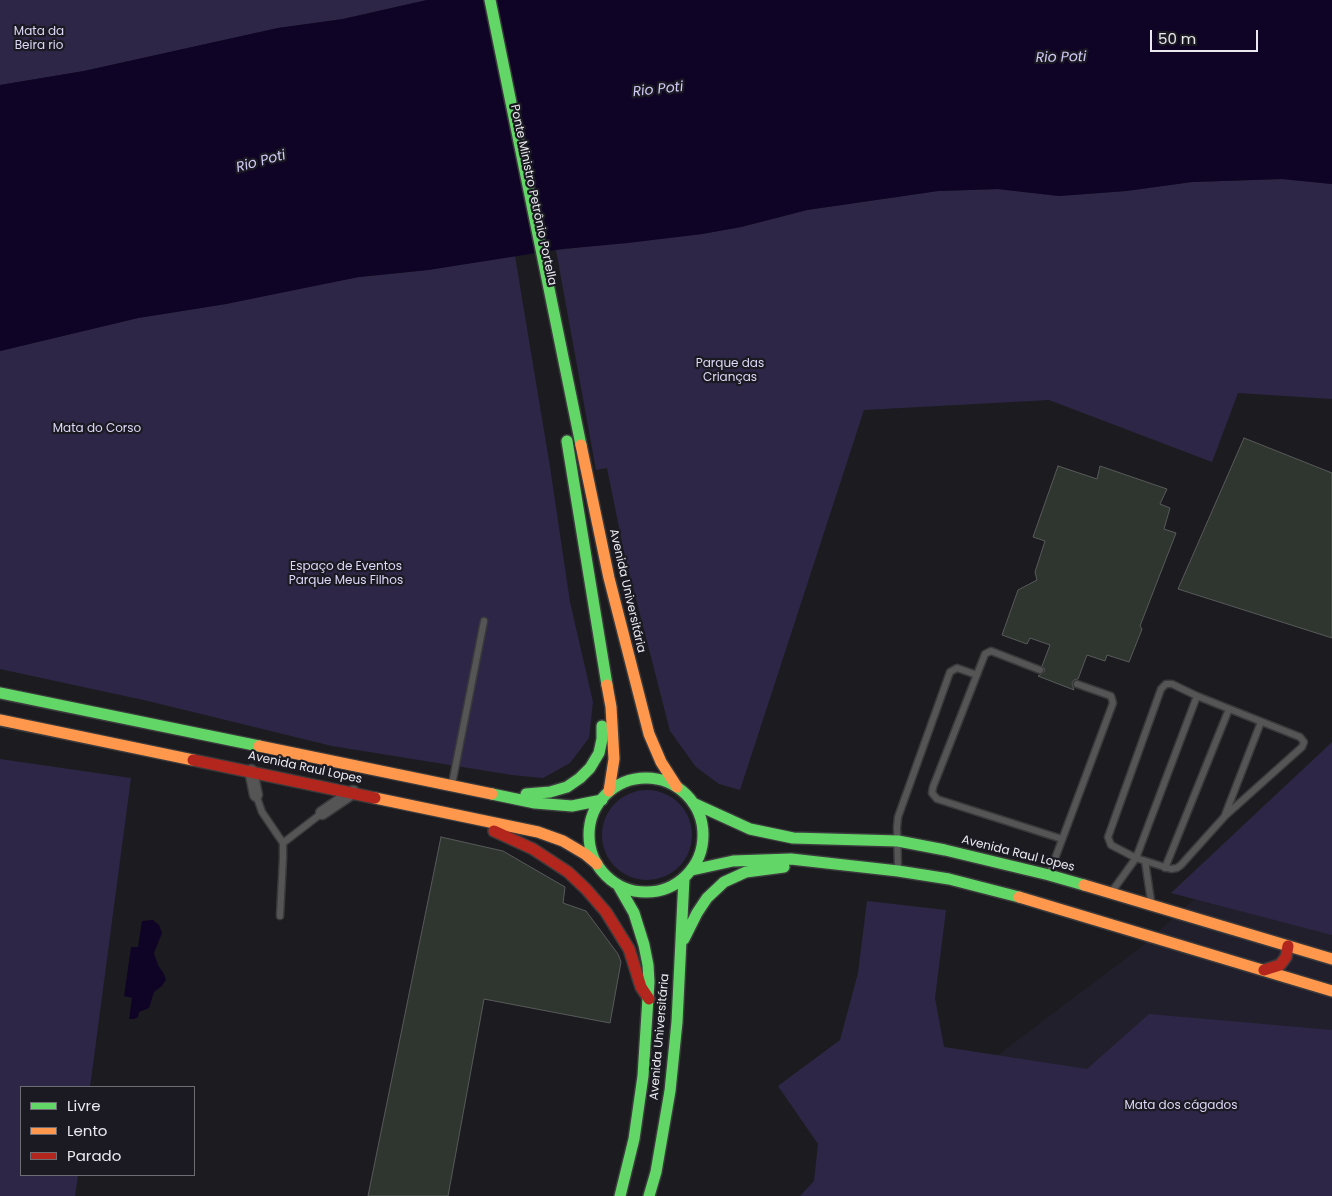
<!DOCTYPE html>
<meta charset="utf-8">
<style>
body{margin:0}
#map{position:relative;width:1332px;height:1196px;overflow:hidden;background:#1c1c20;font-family:Poppins,sans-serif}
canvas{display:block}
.legend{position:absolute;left:20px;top:1086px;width:175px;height:90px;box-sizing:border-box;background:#1b1a22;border:1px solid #6e6d74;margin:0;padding:6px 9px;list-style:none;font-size:15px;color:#eae9ef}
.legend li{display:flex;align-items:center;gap:10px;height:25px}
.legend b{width:25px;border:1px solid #6e6d74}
.scale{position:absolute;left:1150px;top:30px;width:108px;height:22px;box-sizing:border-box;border:2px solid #eae9ef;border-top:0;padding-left:6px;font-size:15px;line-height:18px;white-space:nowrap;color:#eae9ef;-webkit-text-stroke:4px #1b1a22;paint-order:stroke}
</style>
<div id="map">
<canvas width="1332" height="1196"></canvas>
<ul class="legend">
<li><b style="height:6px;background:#63d668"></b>Livre</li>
<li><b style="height:6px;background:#ff974d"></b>Lento</li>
<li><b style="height:6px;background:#b3261e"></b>Parado</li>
</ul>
<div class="scale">50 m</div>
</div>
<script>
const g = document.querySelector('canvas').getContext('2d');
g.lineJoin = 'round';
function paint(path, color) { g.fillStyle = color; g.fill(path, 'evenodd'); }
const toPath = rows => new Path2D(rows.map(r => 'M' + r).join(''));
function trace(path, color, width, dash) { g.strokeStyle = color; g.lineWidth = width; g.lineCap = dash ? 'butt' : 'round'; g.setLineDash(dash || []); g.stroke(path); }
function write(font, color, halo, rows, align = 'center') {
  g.font = font + ' Poppins,sans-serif'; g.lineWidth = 4.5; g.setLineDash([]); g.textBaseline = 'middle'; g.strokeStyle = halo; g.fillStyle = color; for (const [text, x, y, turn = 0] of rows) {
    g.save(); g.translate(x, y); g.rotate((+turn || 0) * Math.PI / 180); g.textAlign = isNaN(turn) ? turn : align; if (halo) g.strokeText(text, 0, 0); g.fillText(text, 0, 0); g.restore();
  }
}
paint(toPath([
 [1332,776,1332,1196,811,1196,1140,948]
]), '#221f2c');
paint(toPath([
 [0,0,427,0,343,19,278,28,84,71,0,85],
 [1282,179,1332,184,1332,399,1238,393,1212,462,1049,400,864,410,740,790,719,784,696,767,670,731,624,552,607,468,596,470,556,250,702,234,741,227,807,210,938,191,998,189,1059,196,1126,191,1192,182],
 [515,256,550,467,570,602,593,702,589,738,570,763,543,778,512,775,332,746,148,701,0,669,0,351,138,318,226,304,292,289,359,277,428,270],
 [1332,742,1332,935,1171,893],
 [0,759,131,778,90,1087,21,1087,21,1175,78,1175,75,1196,0,1196],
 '602 835a45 45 0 1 1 90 0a45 45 0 1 1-90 0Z',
 [867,901,946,910,935,998,944,1047,1087,1069,1149,1014,1332,1030,1332,1196,800,1196,814,1181,818,1144,778,1086,840,1040,858,973]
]), '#2e2646');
paint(toPath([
 [427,0,1332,0,1332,184,1282,179,1192,182,1126,191,1059,196,998,189,938,191,807,210,741,227,702,234,628,243,562,249,428,270,359,277,226,304,138,318,0,351,0,85,84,71,278,28,343,19],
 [153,920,159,925,162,933,154,953,158,965,164,974,166,980,162,986,154,992,149,1008,139,1012,138,1017,134,1019,129,1019,132,998,124,996,131,947,138,947,142,921]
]), '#0f0426');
const building = toPath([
 [1244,438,1332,473,1332,638,1178,589,1244,438],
 [1058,466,1097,479,1100,466,1167,489,1160,504,1170,508,1164,529,1176,533,1140,626,1142,629,1129,662,1107,655,1105,661,1087,655,1078,679,1074,680,1072,683,1074,690,1038,676,1044,672,1045,669,1042,666,1050,645,1030,638,1027,644,1002,635,1018,590,1037,580,1035,572,1045,541,1033,537,1058,466],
 [441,837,503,851,565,887,563,903,586,911,618,954,621,962,610,1023,484,999,448,1196,368,1196,441,837]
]);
paint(building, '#2f3630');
trace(building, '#585a5a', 1);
const lane = toPath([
 [1040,670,991,651,985,654,933,787,932,793,937,799,1062,839],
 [1197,696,1300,737,1304,742,1302,747,1225,816,1181,865,1177,868,1171,869,1136,858,1197,696],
 [452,784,484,621],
 [256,795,262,812,283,843,283,858,280,916],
 [1225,815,1261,722],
 [283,843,322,813],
 [1145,861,1151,901],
 [1165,868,1229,709],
 [898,869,897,827,898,817,950,672,957,668,977,675],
 [1050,872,1113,703,1111,696,1077,684],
 [1113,890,1136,858,1111,845,1108,837,1161,689,1166,684,1172,684,1197,696]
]);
const street = toPath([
 [251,771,256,795],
 [322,813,353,792]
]);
const fast = toPath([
 [490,0,581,445],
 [567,441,607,685],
 [0,693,259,746],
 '589 835a57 57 0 1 1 114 0a57 57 0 1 1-114 0Z',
 [492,794,535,803,572,806,602,800],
 [526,794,550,792,567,787,580,778,590,768,599,753,602,739,602,726],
 [693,803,750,829,793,838,898,841,945,850,1049,875,1084,885],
 [692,870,733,861,791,859,898,871,949,879,1019,897],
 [618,885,634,913,644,945,648,965,649,982,643,1076,634,1139,620,1196],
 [684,939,697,913,707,898,724,882,746,872,784,867],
 [649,1196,656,1172,670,1091,677,1022,684,878]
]);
const slow = toPath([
 [581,445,609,578,649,734,661,762,677,787],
 [607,685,611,707,614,759,609,791],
 [0,720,193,760],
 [259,746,492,794],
 [375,798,538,832,563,841,585,854,597,864],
 [1084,885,1332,959],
 [1019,897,1332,991]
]);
const jam = toPath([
 [193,760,375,798],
 [494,831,533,849,568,872,586,889,606,912,629,949,641,987,649,999],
 [1264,970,1280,965,1286,957,1288,946]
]);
trace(lane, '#3a3a3c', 9);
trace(street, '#3a3a3c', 15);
trace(fast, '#3a3a3c', 14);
trace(slow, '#3a3a3c', 14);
trace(jam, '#3a3a3c', 14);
trace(lane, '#555556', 6);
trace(street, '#555556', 12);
trace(fast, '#63d668', 11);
trace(slow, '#ff974d', 11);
trace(jam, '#b3261e', 11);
write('12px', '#ded9f8', '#1b1a22', [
 ["Mata da",39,32],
 ["Beira rio",39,46],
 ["Parque das",730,364],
 ["Crianças",730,378],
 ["Mata do Corso",97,429],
 ["Espaço de Eventos",346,567],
 ["Parque Meus Filhos",346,581],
 ["Mata dos cágados",1181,1106]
]);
write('12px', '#eae9ef', '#1b1a22', [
 ["Ponte Ministro Petrônio Portella",533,195,78],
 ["Avenida Universitária",627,591,77],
 ["Avenida Raul Lopes",305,768,12],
 ["Avenida Raul Lopes",1018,854,14],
 ["Avenida Universitária",660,1037,-85]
]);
write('italic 14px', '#d1c9f7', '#1b1a22', [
 ["Rio Poti",1061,58,-1],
 ["Rio Poti",658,90,-6],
 ["Rio Poti",261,162,-15]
]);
</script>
